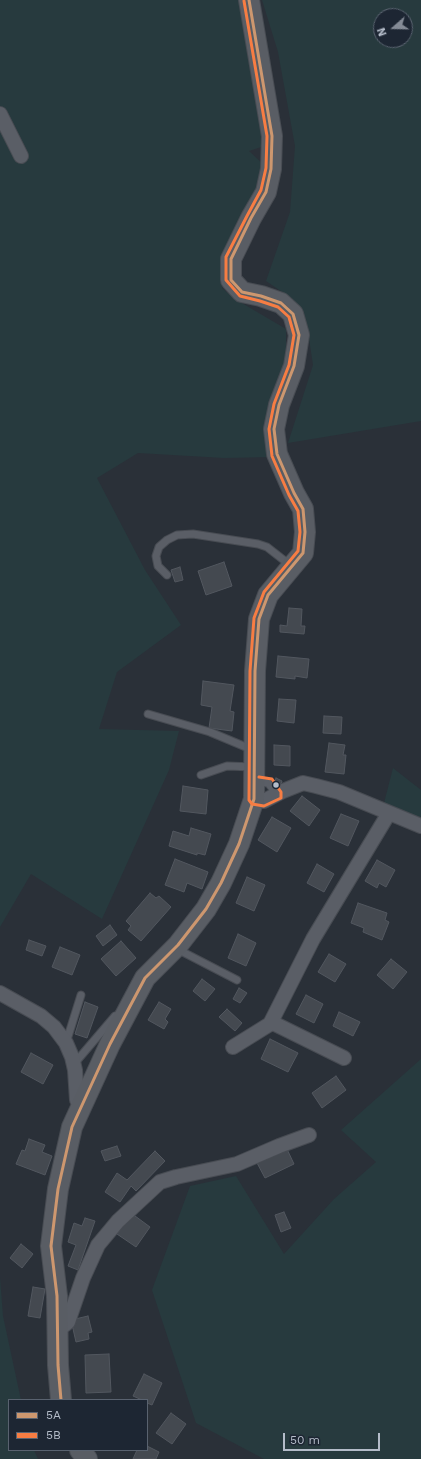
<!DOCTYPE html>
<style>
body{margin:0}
#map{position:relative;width:421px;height:1459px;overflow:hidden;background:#2a3038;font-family:"Work Sans",sans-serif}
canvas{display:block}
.legend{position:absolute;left:8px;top:1399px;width:140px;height:52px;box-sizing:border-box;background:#1d2633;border:1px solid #59626f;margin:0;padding:5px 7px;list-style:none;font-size:12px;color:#b4bcc9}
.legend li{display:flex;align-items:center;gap:8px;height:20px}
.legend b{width:20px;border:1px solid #59626f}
.north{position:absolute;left:373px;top:8px;width:40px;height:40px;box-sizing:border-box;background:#1d2633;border:1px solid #59626f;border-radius:50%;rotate:250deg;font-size:11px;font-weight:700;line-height:16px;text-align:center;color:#b4bcc9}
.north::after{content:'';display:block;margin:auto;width:14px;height:18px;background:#848b96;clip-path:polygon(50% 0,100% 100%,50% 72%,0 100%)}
.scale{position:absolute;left:283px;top:1433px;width:97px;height:18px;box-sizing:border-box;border:2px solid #b4bcc9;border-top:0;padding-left:5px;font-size:12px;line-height:14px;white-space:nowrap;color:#b4bcc9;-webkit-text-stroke:3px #1d2633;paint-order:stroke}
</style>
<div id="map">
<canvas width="421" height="1459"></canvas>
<ul class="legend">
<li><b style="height:5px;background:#cd976f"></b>5A</li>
<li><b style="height:5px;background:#f77d43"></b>5B</li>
</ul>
<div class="north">N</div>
<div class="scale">50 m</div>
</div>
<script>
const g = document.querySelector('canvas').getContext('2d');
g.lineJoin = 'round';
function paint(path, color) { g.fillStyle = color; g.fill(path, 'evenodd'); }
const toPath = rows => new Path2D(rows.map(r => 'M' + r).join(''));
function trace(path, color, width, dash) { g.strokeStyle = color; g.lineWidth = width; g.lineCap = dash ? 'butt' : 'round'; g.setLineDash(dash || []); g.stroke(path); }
paint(toPath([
 [0,0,240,0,264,146,249,151,264,165,254,202,232,234,222,288,235,299,286,329,286,375,273,457,224,458,138,453,97,478,145,570,181,625,117,672,99,729,179,731,169,770,102,919,31,874,0,927],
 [262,0,421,0,421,421,288,443,313,365,307,325,291,298,266,281,290,212,295,146,278,52],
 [381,16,405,16,405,40,381,40],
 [393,768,421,790,421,818,384,803],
 [421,1059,421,1459,264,1459,196,1423,152,1290,190,1186,236,1176,284,1254,334,1199,376,1162,341,1130],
 [0,1277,3,1316,21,1400,9,1400,9,1450,34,1450,38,1459,0,1459]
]), '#273a3e');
const building = toPath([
 [224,562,232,586,206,595,198,571,224,562],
 [180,567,183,580,175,582,171,570,180,567],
 [289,608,302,609,301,626,305,626,304,634,280,632,280,625,287,626,289,608],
 [278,656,309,659,307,678,295,676,295,679,276,677,278,656],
 [203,681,234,685,230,711,234,712,232,731,209,728,212,707,201,705,203,681],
 [279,699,296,700,294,723,277,721,279,699],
 [324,716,342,717,341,734,323,733,324,716],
 [329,743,345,745,343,755,346,755,344,774,325,772,329,743],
 [274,745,290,746,290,766,274,765,274,745],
 [276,778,282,781,281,784,275,781,276,778],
 [183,786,208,790,206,814,180,811,183,786],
 [302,796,320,810,309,826,290,811,302,796],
 [341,814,359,821,348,846,330,838,341,814],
 [272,817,291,828,277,852,258,840,272,817],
 [191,828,211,834,205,855,197,853,197,855,169,846,173,831,189,836,191,828],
 [175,859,208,872,202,889,187,883,184,892,165,885,175,859],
 [377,860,395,870,386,887,379,883,377,888,365,881,377,860],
 [317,864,334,874,324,892,307,883,317,864],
 [247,877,265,885,254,911,236,903,247,877],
 [150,893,156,898,159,896,171,907,141,941,128,930,131,926,126,921,150,893],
 [358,903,387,913,385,920,389,922,382,940,363,932,364,928,351,923,358,903],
 [110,925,117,935,103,946,96,936,110,925],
 [238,934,256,943,246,966,228,958,238,934],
 [29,940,46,946,42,956,26,950,29,940],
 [121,941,136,958,116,976,101,959,121,941],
 [60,947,80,955,72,975,52,967,60,947],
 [329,954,346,964,335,982,318,972,329,954],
 [391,959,407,972,393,989,377,975,391,959],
 [202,979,215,989,205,1001,193,991,202,979],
 [239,988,247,993,240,1003,233,999,239,988],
 [306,995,323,1004,314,1023,296,1014,306,995],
 [85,1002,98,1007,87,1038,75,1034,85,1002],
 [159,1002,171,1009,165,1019,168,1022,164,1029,148,1020,159,1002],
 [227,1009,242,1023,235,1031,219,1017,227,1009],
 [339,1012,360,1022,353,1036,333,1026,339,1012],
 [270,1039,298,1053,288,1072,261,1059,270,1039],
 [31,1053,53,1065,43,1084,21,1072,31,1053],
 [336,1076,346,1090,322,1108,312,1093,336,1076],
 [29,1139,45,1145,42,1152,52,1156,45,1175,16,1164,22,1150,25,1151,29,1139],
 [117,1146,121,1156,105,1161,101,1151,117,1146],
 [286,1147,294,1164,265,1178,256,1161,286,1147],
 [155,1151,165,1161,136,1191,131,1186,120,1202,105,1192,117,1173,127,1180,155,1151],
 [284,1212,291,1228,281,1232,275,1215,284,1212],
 [131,1213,150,1227,136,1247,117,1234,131,1213],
 [85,1218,95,1221,78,1270,68,1266,76,1245,68,1242,74,1223,82,1226,85,1218],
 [21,1244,33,1254,22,1268,10,1258,21,1244],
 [33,1287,45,1289,40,1318,28,1316,33,1287],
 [88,1316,92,1332,88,1333,89,1339,76,1342,71,1320,88,1316],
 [109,1354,111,1392,86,1393,85,1355,109,1354],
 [144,1374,162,1383,152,1405,147,1403,147,1400,142,1400,133,1396,144,1374],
 [171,1413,186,1424,172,1444,156,1433,171,1413],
 [147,1446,159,1452,156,1459,133,1459,137,1450,147,1450,147,1446]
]);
paint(building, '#444950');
trace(building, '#52575f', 1);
const lane = toPath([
 [167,575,158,566,156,556,159,547,167,540,177,535,193,534,258,544,267,547,290,565],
 [148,714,210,732,253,750],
 [201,775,227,766,254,767],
 [255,782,268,783,277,794],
 [177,949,237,980],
 [66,1043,81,995],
 [74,1064,115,1016]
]);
const street = toPath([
 [0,114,21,156],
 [254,799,260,801,264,801,283,791,303,783,316,786,339,792,421,826],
 [0,993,41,1016,54,1027,66,1043,72,1057,75,1070,77,1100,82,1105],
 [271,1022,344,1058],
 [233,1047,270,1024,313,939,389,813],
 [57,1331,68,1322,83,1278,98,1245,118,1221,160,1182,176,1177,237,1164,279,1146,309,1135]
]);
const secondary = toPath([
 [61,1400,58,1365,57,1296,51,1246,58,1189,72,1127,110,1044,145,978,178,945,206,909,221,883,239,844,254,799,255,671,259,619,268,595,303,553,305,532,303,509,294,493,277,454,274,429,279,405,294,366,299,335,293,314,281,303,261,296,242,292,231,280,231,259,251,218,266,192,271,169,272,136,249,0],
 [80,1450,87,1459]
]);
trace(lane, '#484c53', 9);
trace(street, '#484c53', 16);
trace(secondary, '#484c53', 22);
trace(lane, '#5a5e66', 7);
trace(street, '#5a5e66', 14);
trace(secondary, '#595d64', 20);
trace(toPath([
 [61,1400,58,1365,57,1296,51,1246,58,1189,72,1127,110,1044,145,978,178,945,206,909,221,883,239,844,254,799,255,671,259,619,268,595,303,553,305,532,303,509,294,493,277,454,274,429,279,405,294,366,299,335,293,314,281,303,261,296,242,292,231,280,231,259,251,218,266,192,271,169,272,136,249,0]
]), '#cd976f', 3);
trace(toPath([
 [244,1,267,136,266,168,261,190,247,216,226,257,226,280,240,296,260,301,278,307,289,317,294,335,289,365,274,404,269,429,272,456,289,495,298,511,300,532,298,551,264,592,254,618,250,671,249,800,252,804,264,806,281,798,281,792,272,779,259,777]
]), '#f77d43', 3);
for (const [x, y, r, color] of [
 [276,785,3.5,"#b4bcc9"]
]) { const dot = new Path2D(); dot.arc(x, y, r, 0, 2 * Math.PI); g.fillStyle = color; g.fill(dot); trace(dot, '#1d2633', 1.5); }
</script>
